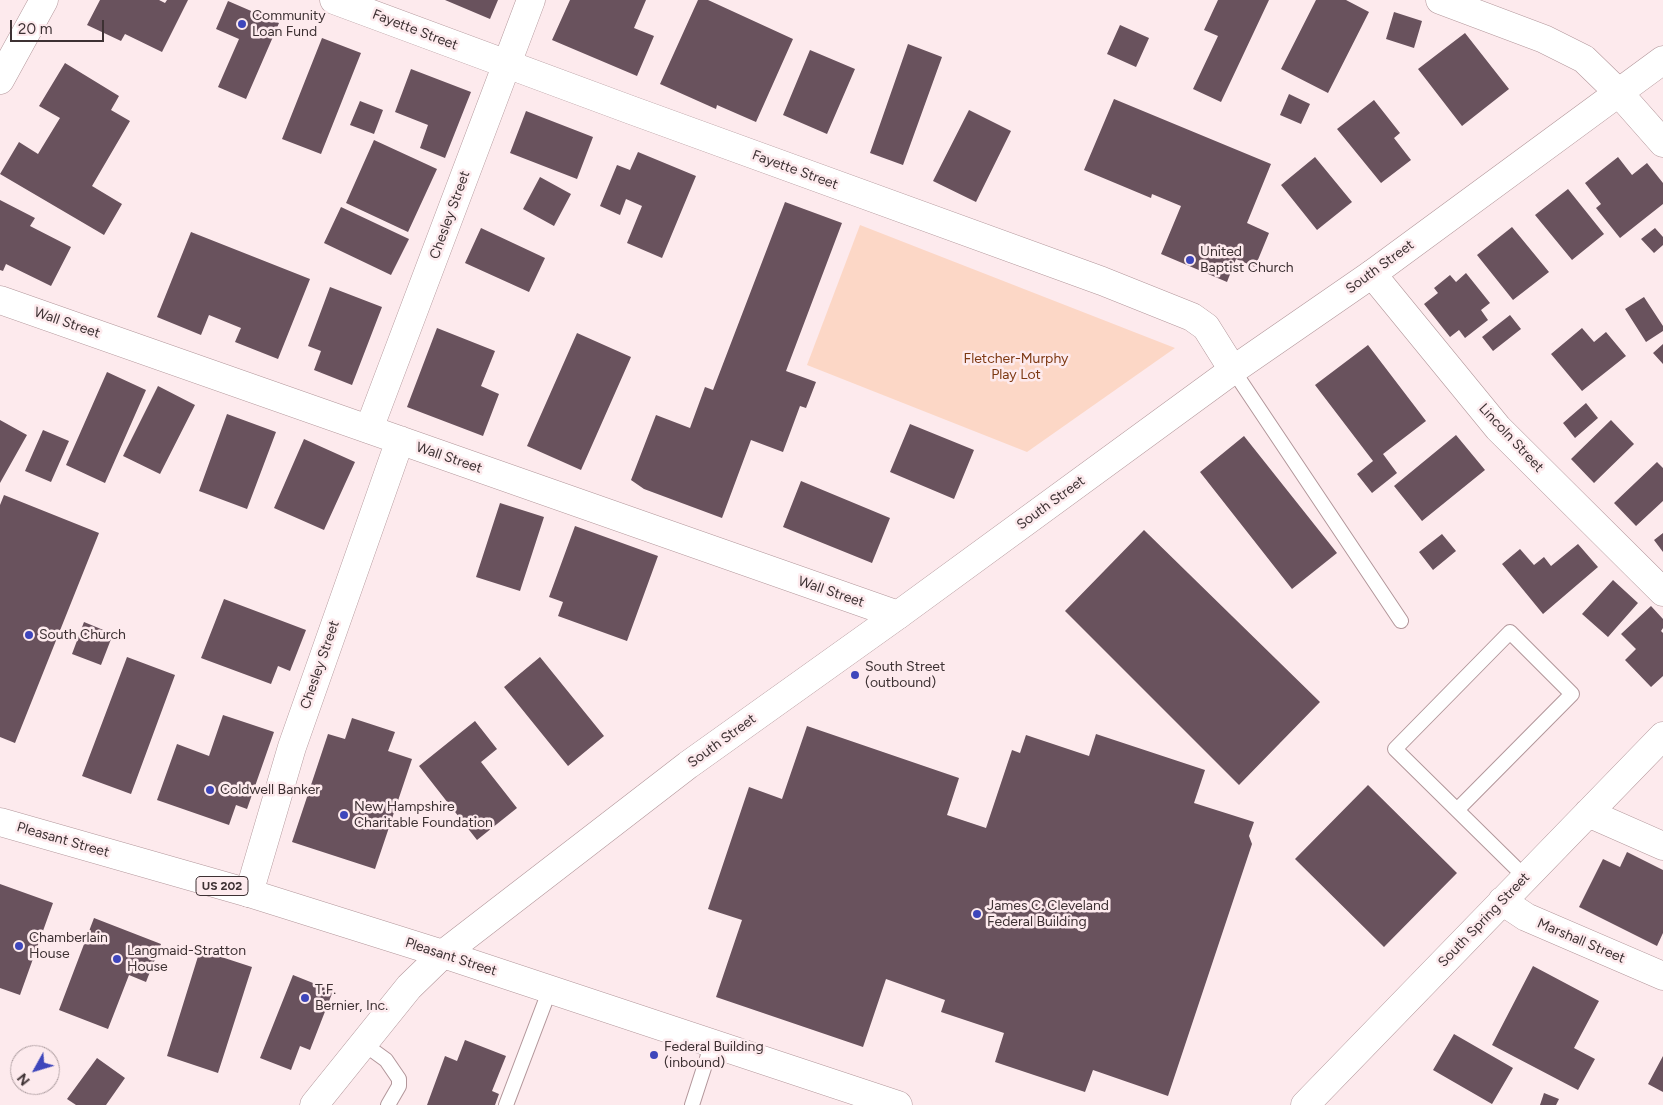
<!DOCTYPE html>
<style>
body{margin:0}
#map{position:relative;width:1663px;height:1105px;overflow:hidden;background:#fdeaed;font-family:Figtree,sans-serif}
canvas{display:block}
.north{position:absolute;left:10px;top:1045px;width:50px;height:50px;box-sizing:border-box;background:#fdeaed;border:1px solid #b0a0a3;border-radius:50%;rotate:231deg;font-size:14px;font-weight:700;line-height:20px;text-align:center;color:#3d3133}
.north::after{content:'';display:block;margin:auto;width:18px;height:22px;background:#3e46bb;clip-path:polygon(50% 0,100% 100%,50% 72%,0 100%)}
.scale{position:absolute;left:10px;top:20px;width:94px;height:22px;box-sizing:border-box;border:2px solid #3d3133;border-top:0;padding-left:6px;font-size:15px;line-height:18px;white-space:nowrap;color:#3d3133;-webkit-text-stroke:4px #fdeaed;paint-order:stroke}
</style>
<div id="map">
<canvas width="1663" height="1105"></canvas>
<div class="north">N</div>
<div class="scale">20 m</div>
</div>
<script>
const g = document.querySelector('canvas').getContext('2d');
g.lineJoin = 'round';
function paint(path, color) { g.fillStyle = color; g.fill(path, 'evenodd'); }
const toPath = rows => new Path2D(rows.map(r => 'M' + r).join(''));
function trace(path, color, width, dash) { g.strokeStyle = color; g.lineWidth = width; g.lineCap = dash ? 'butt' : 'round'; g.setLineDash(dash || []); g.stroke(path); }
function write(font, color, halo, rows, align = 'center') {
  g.font = font + ' Figtree,sans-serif'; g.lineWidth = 5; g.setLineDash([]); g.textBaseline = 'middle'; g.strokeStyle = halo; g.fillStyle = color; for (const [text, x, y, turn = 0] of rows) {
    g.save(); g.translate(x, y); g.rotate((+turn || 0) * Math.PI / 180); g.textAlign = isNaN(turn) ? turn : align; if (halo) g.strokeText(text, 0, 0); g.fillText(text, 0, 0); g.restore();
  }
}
paint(toPath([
 [860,225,1175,348,1027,452,807,365]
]), '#fcd7c6');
paint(toPath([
 [100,0,159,0,165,3,167,0,188,0,162,52,125,34,121,41,87,25],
 [445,0,498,0,490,19],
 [570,0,646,0,634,28,654,36,637,76,552,40],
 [698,0,708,0,793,39,756,122,717,105,716,109,660,84],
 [1218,0,1269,0,1221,102,1193,89,1218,36,1204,30],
 [1316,0,1346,0,1369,12,1328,93,1281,69],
 [228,1,279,23,246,99,218,87,239,39,216,29],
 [1394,12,1422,21,1414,48,1386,39],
 [1120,25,1149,38,1136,67,1107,54],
 [1465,33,1509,89,1462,126,1418,69],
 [322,38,361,53,321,154,282,139],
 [908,44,942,57,903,165,870,153],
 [810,50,855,69,827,134,783,115],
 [65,63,119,96,111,110,130,121,92,186,122,204,104,235,0,174,19,142,38,154,60,118,39,106],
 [411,69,471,92,445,158,420,148,428,125,395,112],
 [1289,94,1310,104,1301,124,1280,115],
 [1114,99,1271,164,1247,223,1269,233,1255,267,1236,259,1227,282,1161,254,1181,206,1152,194,1151,198,1084,170],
 [1374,100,1400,133,1394,138,1411,160,1381,183,1337,129],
 [360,101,383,110,374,134,350,125],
 [969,110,1011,131,976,202,933,181],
 [526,111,593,137,577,179,510,153],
 [374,140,437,169,408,232,346,203],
 [638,152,696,176,662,258,627,243,642,206,626,199,620,215,600,206,617,165,630,170],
 [1315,157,1352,202,1317,230,1281,185],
 [1618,157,1632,175,1647,163,1663,183,1663,204,1620,238,1596,208,1601,204,1585,183],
 [540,177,571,194,554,226,523,209],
 [1568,189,1604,234,1572,260,1535,215],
 [0,200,35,218,30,226,71,247,51,286,6,264,3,271,0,270],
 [785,202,842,223,786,371,816,382,806,408,800,406,783,452,751,440,722,518,644,489,631,480,656,415,690,428,705,387,713,390],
 [341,207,409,239,391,275,324,243],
 [1512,227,1549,272,1513,300,1477,255],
 [481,228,545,258,529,292,465,263],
 [1655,228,1663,237,1663,245,1654,253,1641,239],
 [191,232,310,279,278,359,235,342,241,328,209,315,201,335,157,317],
 [1466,273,1490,303,1481,310,1488,320,1465,338,1459,330,1450,337,1424,304,1438,293,1434,288,1450,275,1456,282],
 [330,287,382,307,352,385,314,370,321,351,308,346],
 [1644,297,1663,326,1663,331,1646,342,1625,309],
 [1510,315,1521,329,1493,351,1482,337],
 [437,328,495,351,481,386,499,394,483,436,407,407],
 [1582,328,1594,342,1606,332,1626,356,1582,391,1551,354],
 [577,333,631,357,581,470,527,446],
 [1663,344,1663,364,1653,353],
 [1368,345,1426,421,1383,454,1397,473,1372,493,1357,474,1373,461,1315,385],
 [107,372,146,390,105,483,66,465],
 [158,386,195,405,160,474,123,456],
 [1586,403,1598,418,1575,438,1563,423],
 [227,414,276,432,247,509,199,491],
 [0,420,27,435,0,483],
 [1611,420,1634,444,1594,483,1571,459],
 [910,424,974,450,954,499,890,472],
 [43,430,69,441,51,482,25,471],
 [1456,435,1485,470,1422,521,1394,486],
 [1244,436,1337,553,1292,589,1200,472],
 [304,439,355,462,324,530,274,508],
 [1657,462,1663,468,1663,501,1636,526,1614,503],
 [801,481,890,518,872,563,783,527],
 [4,495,99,533,15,743,0,737,0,505],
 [500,503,544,517,520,591,476,577],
 [575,526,658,556,627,641,558,616,563,602,549,597],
 [1144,530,1320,702,1239,785,1065,611],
 [1663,533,1663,552,1654,540],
 [1442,534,1456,551,1433,570,1419,552],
 [1578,544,1598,567,1543,614,1502,564,1520,549,1534,565,1544,557,1551,566],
 [1613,580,1638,603,1608,637,1582,614],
 [224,599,306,630,290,671,278,666,271,684,201,658],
 [1651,606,1663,619,1663,628,1661,631,1663,633,1663,676,1651,687,1625,660,1636,649,1621,634],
 [84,622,113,634,101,665,72,654],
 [127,657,175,675,131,794,82,776],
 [540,657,604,736,568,766,504,687],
 [223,715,274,732,247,809,236,805,229,825,157,800,177,744,209,756],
 [352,718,395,732,388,751,412,759,375,869,292,842,328,734,345,739],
 [475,721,497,749,481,762,517,808,477,840,419,766],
 [807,726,959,778,947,815,986,828,1012,750,1020,753,1026,735,1089,756,1096,734,1205,770,1194,803,1254,822,1249,836,1252,844,1168,1096,1093,1070,1085,1092,995,1062,1004,1033,941,1012,945,1000,886,979,863,1047,716,997,742,920,708,909,749,787,782,799],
 [1368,785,1457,873,1384,947,1295,859],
 [1627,852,1663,870,1663,933,1657,946,1579,907,1603,859,1620,867],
 [0,884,53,903,20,995,0,988],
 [94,918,161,944,146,982,129,975,108,1029,59,1010],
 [200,950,252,967,218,1073,167,1056],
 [1533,966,1599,1001,1574,1048,1595,1059,1578,1090,1492,1045],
 [293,975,333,991,310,1050,300,1046,291,1070,260,1058],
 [1454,1034,1513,1068,1492,1104,1433,1070],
 [465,1040,506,1056,492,1091,499,1094,495,1105,427,1105,445,1056,457,1061],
 [1663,1056,1663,1092,1648,1084],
 [97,1058,125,1078,106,1105,76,1105,67,1099],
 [1544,1093,1559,1099,1556,1105,1540,1105]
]), '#69525d');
const lane = toPath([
 [1233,370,1401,621],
 [1458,809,1572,694,1510,632,1395,749,1525,877],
 [364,1044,386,1060,399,1079,399,1086,388,1105],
 [506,1105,550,989],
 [692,1105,712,1043]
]);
const street = toPath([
 [334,0,631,110,1102,281,1192,317,1206,327,1233,370],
 [1440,0,1544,39,1584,59,1618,92,1663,143],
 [1372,274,1498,428,1663,592],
 [0,300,898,615],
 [369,429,531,0],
 [1588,813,1663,846],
 [249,893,292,747,400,440],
 [1502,901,1526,917,1663,976],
 [314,1105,409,987,443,954],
 [1305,1105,1663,736]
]);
const secondary = toPath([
 [0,80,44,0],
 [443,954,688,765,898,615,1233,370,1372,274,1663,60]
]);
const primary = toPath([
 [0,822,249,893,443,954,898,1105]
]);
trace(lane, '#b2969a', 16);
trace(street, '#b2969a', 29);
trace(secondary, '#b2969a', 29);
trace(primary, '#b2969a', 29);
trace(lane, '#fff', 14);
trace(street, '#fff', 28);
trace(secondary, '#fff', 28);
trace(primary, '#fff', 28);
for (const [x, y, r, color] of [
 [242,24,5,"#3e46bb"],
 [1190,260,5,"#3e46bb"],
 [29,635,5,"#3e46bb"],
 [855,675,5,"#3e46bb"],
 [210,790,5,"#3e46bb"],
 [344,815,5,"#3e46bb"],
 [977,914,5,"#3e46bb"],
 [19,946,5,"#3e46bb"],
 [117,959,5,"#3e46bb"],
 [305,998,5,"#3e46bb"],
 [654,1055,5,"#3e46bb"]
]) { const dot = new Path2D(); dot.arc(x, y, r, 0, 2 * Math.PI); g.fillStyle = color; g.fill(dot); trace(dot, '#fdeaed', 2); }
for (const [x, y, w] of [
 [222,886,52]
]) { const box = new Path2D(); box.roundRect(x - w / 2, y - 9.5, w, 19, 4); g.fillStyle = '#fdeaed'; g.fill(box); trace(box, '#3d3133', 1); }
write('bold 12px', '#3d3133', null, [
 ["US 202",222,886]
]);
write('14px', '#3d3133', '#fdeaed', [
 ["Community",252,16],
 ["Loan Fund",252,32],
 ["United",1200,252],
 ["Baptist Church",1200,268],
 ["South Church",39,635],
 ["South Street",865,667],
 ["(outbound)",865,683],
 ["Coldwell Banker",220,790],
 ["New Hampshire",354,807],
 ["Charitable Foundation",354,823],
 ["James C. Cleveland",987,906],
 ["Federal Building",987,922],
 ["Chamberlain",29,938],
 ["House",29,954],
 ["Langmaid-Stratton",127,951],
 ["House",127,967],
 ["T.F.",315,990],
 ["Bernier, Inc.",315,1006],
 ["Federal Building",664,1047],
 ["(inbound)",664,1063]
], 'left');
write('14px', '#3d3133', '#fdeaed', [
 ["Fayette Street",415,30,21],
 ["Fayette Street",795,170,20],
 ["Chesley Street",450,215,-70],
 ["South Street",1380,267,-36],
 ["Wall Street",67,323,19],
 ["Lincoln Street",1511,438,47],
 ["Wall Street",449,458,19],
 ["South Street",1051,503,-36],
 ["Wall Street",831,592,19],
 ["Chesley Street",320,665,-71],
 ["South Street",722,741,-36],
 ["Pleasant Street",63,840,16],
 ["South Spring Street",1484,920,-46],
 ["Marshall Street",1581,941,23],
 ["Pleasant Street",451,957,18]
]);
write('14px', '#7d3913', '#fdeaed', [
 ["Fletcher-Murphy",1016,359],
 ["Play Lot",1016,375]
]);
</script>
